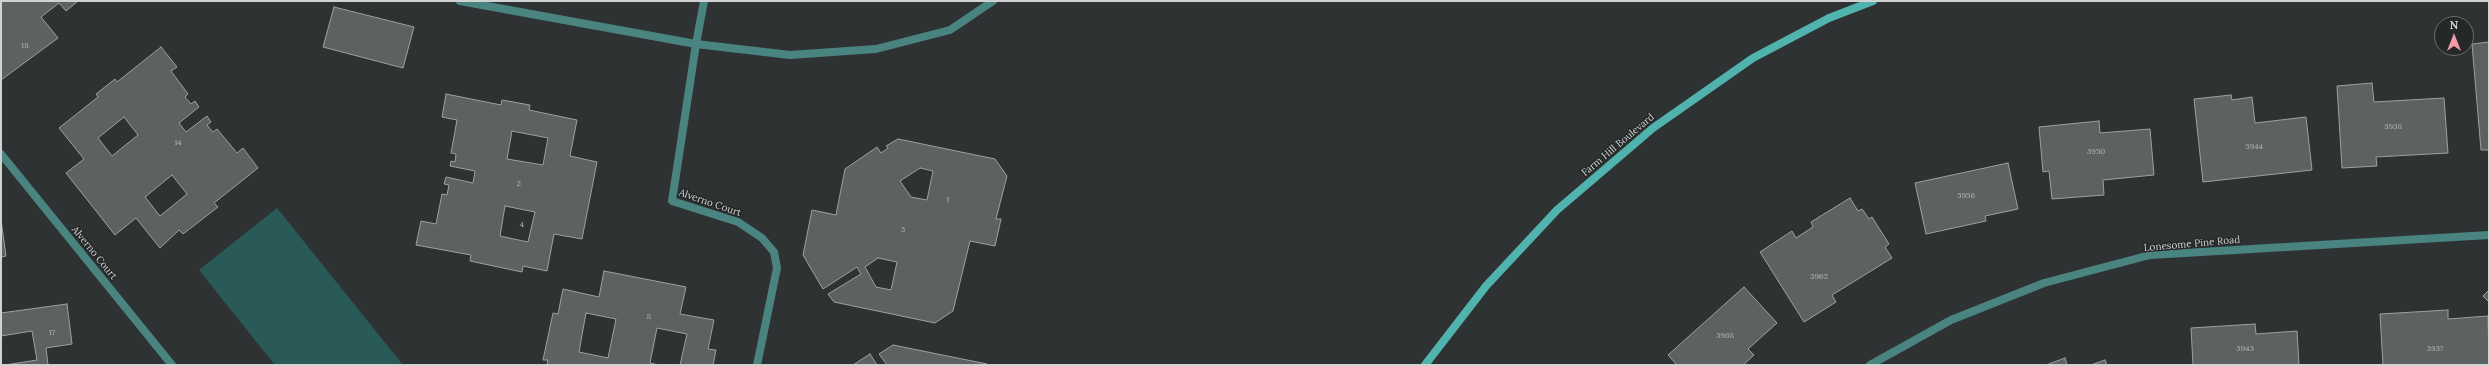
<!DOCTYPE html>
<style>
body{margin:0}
#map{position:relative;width:2490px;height:366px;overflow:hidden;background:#2f3232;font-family:Lora,serif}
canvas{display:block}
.frame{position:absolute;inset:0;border:2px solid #d0d3d2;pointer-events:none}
.north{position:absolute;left:2434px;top:16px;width:40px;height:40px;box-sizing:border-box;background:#252828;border:1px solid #696c6c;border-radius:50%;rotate:0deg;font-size:11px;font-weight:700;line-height:16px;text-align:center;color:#d0d3d2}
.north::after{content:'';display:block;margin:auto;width:14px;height:18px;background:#f39aa8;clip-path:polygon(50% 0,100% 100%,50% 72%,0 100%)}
</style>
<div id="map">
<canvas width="2490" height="366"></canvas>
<div class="frame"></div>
<div class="north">N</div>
</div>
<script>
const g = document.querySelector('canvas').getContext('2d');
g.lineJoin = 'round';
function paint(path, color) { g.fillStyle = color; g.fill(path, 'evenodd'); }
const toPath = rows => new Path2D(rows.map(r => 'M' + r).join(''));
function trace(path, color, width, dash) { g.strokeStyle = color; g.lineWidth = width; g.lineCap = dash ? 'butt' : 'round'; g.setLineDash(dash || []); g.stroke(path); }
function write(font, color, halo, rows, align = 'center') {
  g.font = font + ' Lora,serif'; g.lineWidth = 3; g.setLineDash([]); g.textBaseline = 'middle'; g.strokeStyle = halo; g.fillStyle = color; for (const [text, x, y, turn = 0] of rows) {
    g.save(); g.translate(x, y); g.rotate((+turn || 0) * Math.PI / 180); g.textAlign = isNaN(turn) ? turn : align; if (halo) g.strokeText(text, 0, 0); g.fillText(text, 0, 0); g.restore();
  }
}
paint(toPath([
 [277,208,403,365,275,365,199,270]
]), '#295a57');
const building = toPath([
 [1,1,78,1,66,11,59,3,41,17,58,38,1,80,1,1],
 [334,7,414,27,403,68,323,47,334,7],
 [2489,42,2489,150,2481,150,2472,44,2489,42],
 [161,47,177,67,171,71,188,94,185,97,191,104,195,101,199,107,179,123,186,132,207,116,211,122,207,125,213,132,217,129,237,153,243,148,258,168,214,203,218,207,183,234,179,230,160,248,136,218,115,235,66,173,84,159,59,128,98,97,96,94,115,79,117,82,161,47],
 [124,117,138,135,112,156,98,138,124,117],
 [172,175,187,194,160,216,145,197,172,175],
 [2372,83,2374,102,2444,98,2448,153,2376,157,2377,166,2342,168,2337,86,2372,83],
 [446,94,501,105,502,100,530,105,529,110,577,120,570,156,597,162,582,239,554,234,547,271,523,266,522,272,470,261,471,255,416,245,421,221,436,224,442,194,447,195,449,185,444,184,446,177,473,183,475,171,450,166,451,161,455,162,456,154,451,153,457,120,442,117,446,94],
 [512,131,548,138,543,165,507,159,512,131],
 [505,206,535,212,528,242,500,236,505,206],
 [2231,95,2232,100,2252,97,2255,123,2306,117,2312,170,2203,182,2194,99,2231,95],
 [2099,121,2100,133,2150,129,2154,175,2103,180,2104,195,2052,199,2049,171,2043,172,2039,127,2099,121],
 [898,139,995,159,1007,176,996,219,1001,219,995,246,970,241,953,311,935,323,834,302,828,294,861,274,857,267,823,289,803,255,812,210,836,215,845,169,877,147,881,153,888,148,886,146,898,139],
 [920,168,933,171,927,200,911,197,900,181,920,168],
 [878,258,897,262,891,290,876,287,865,267,878,258],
 [2008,163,2018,209,1985,216,1986,221,1926,234,1915,183,2008,163],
 [1850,198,1858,211,1862,209,1869,219,1872,217,1889,244,1885,247,1892,258,1832,295,1836,302,1804,322,1760,252,1792,231,1796,238,1813,227,1811,222,1850,198],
 [1,220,6,256,1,257,1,220],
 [604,271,686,287,680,314,714,320,708,349,716,350,713,365,680,365,687,334,657,328,650,363,659,365,547,365,548,360,543,360,553,313,558,314,563,289,599,297,604,271],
 [586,313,616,319,608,358,579,352,586,313],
 [1744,287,1777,323,1748,349,1754,355,1743,365,1677,365,1668,355,1744,287],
 [2489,290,2489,302,2483,296,2489,290],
 [67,304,72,344,46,348,48,365,5,365,37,360,32,331,1,336,1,313,67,304],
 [2448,310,2448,319,2488,316,2489,365,2383,365,2380,314,2448,310],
 [2255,324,2256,334,2297,331,2299,365,2193,365,2191,328,2255,324],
 [893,345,987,364,988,365,887,365,879,354,893,345],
 [870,354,877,365,853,365,870,354],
 [2065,358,2067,365,2046,365,2065,358],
 [2105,360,2107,365,2091,365,2105,360]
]);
paint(building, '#5d6161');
trace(building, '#9da1a1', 1);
trace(toPath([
 [696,44,704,1]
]), '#4a8480', 8);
trace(toPath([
 [460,1,696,44,790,55,876,49,950,30,993,1],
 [696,44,672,201,738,222,762,238,774,252,777,268,757,365],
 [1,154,172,365],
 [1870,365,1951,320,2044,283,2150,255,2489,235]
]), '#4a8480', 8);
trace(toPath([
 [1425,365,1486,286,1557,210,1653,128,1753,58,1829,18,1873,1]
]), '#50b3ad', 8);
write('8px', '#b3b6b6', null, [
 ["18",25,46],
 ["3938",2393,127],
 ["14",178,143],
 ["3944",2254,147],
 ["3950",2096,152],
 ["2",519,184],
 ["3956",1966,196],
 ["1",948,200],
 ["4",522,225],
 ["3",903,230],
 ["3962",1819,277],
 ["8",649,317],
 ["17",52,333],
 ["3968",1725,336],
 ["3943",2245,349],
 ["3937",2435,349]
]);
write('10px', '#d0d3d2', '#252828', [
 ["Farm Hill Boulevard",1618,145,-40],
 ["Alverno Court",710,203,19],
 ["Lonesome Pine Road",2192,244,-5],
 ["Alverno Court",94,253,51]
]);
</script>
